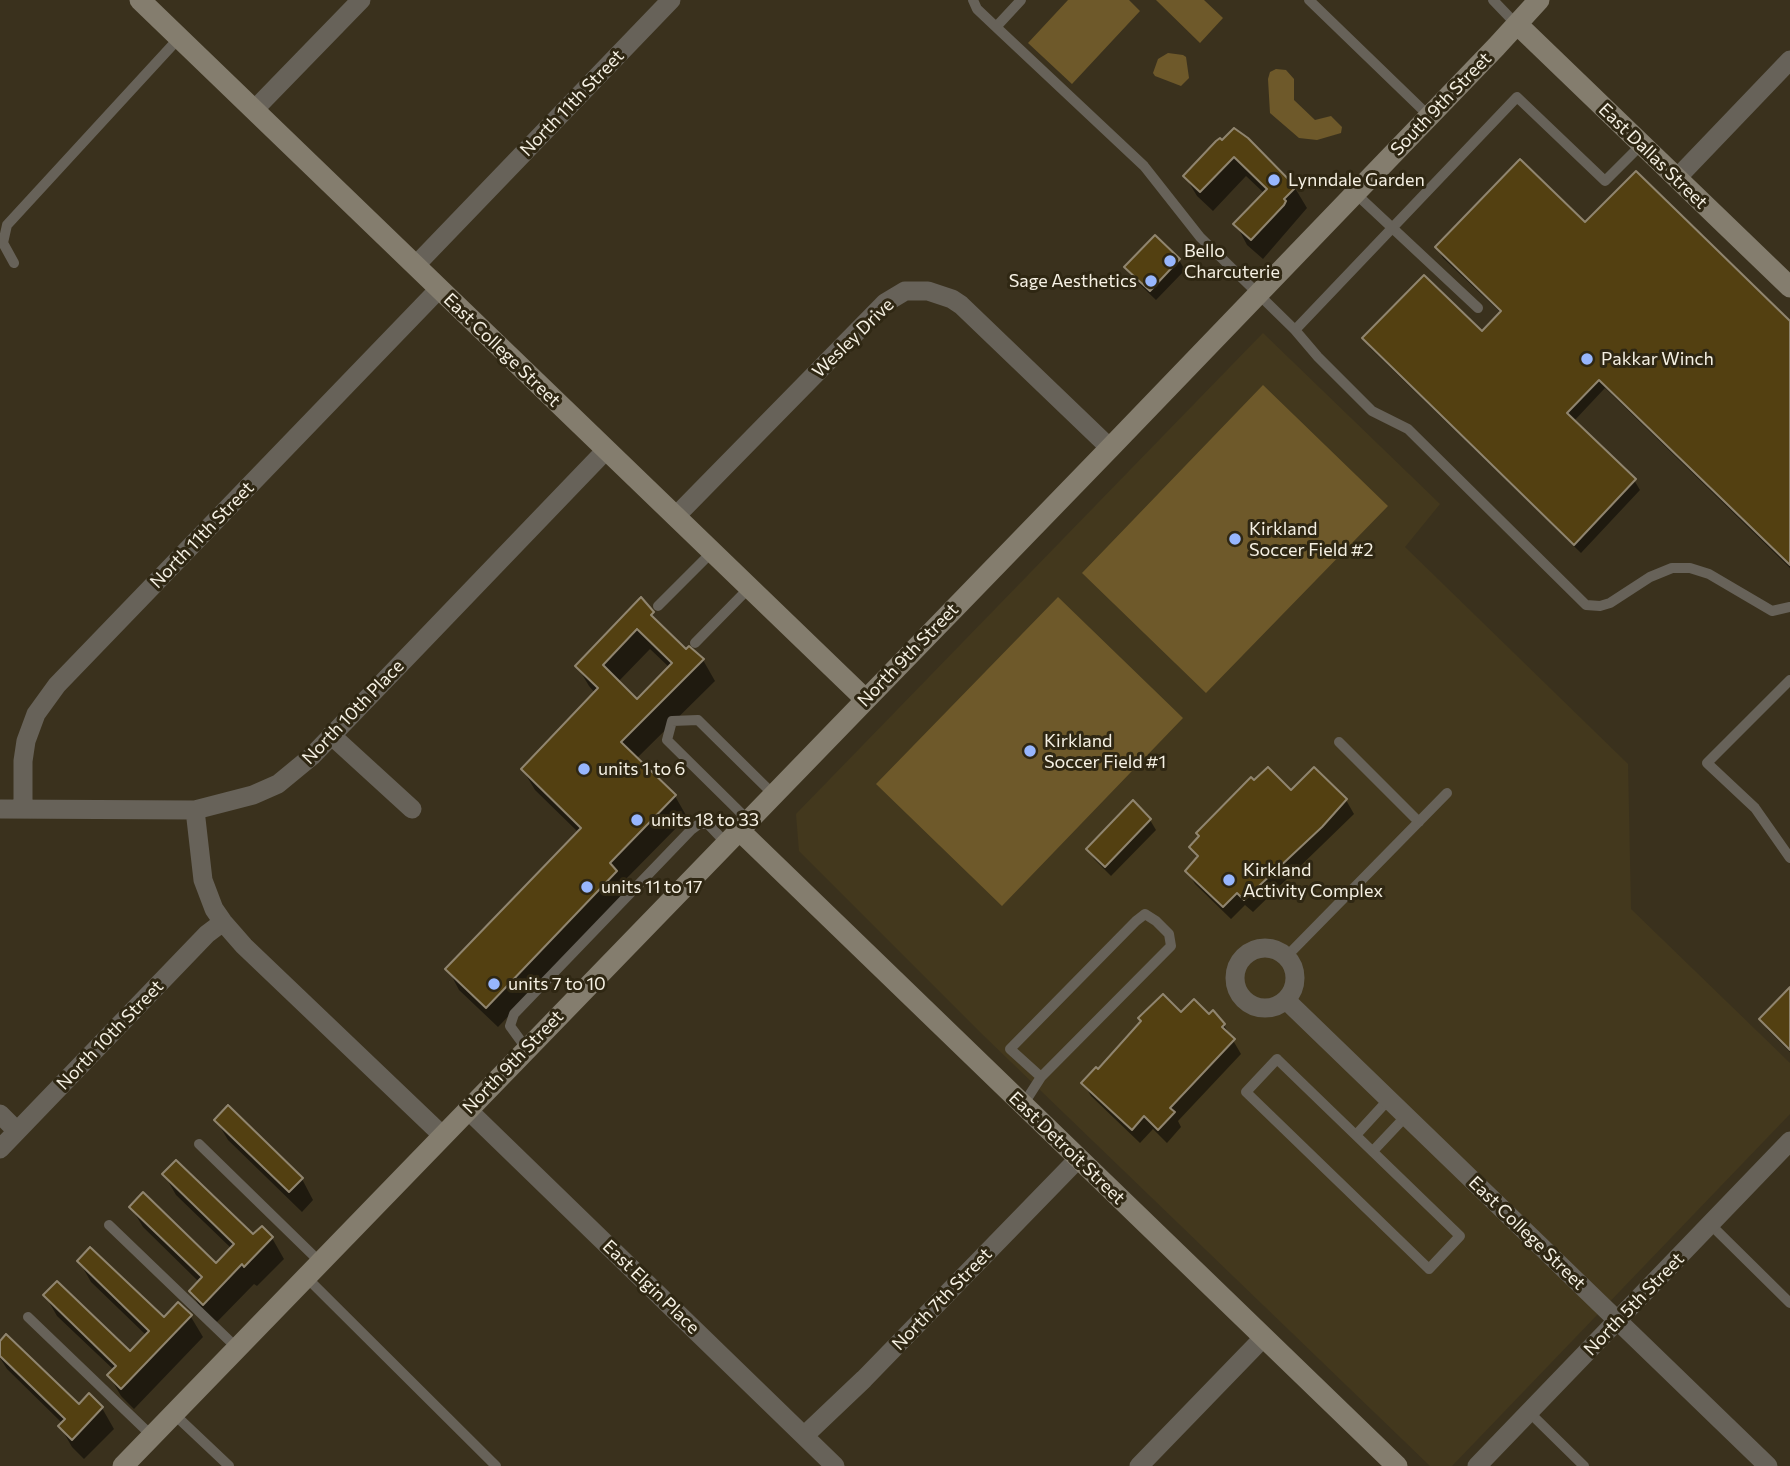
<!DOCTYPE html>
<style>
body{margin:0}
canvas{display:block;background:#3a311d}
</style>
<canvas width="1790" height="1466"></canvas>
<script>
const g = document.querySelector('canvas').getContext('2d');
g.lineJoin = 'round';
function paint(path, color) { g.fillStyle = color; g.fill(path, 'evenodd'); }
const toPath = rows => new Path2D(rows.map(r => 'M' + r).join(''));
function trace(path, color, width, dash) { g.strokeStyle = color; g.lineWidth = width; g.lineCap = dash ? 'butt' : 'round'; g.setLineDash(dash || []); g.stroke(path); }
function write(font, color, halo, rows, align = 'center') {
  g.font = font + ' Commissioner,sans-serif'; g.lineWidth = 6; g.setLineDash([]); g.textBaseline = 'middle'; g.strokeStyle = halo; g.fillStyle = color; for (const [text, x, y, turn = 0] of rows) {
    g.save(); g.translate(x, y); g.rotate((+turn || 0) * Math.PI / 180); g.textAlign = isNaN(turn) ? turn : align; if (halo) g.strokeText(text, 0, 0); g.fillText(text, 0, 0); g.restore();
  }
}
paint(toPath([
 [1263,333,1440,504,1405,547,1628,764,1631,909,1790,1063,1790,1114,1452,1466,1430,1466,983,1035,799,851,796,814]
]), '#43381d');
paint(toPath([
 [1068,0,1129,0,1140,11,1072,84,1028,43],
 [1156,0,1204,0,1223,18,1200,43],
 [1168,53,1183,55,1186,57,1189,78,1181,86,1155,76,1153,73,1158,59],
 [1276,69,1286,70,1294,79,1294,100,1315,120,1331,116,1342,127,1341,133,1317,140,1299,138,1270,113,1268,79,1270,72],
 [1263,385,1388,506,1206,693,1082,573],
 [1058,597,1183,718,1002,906,876,784]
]), '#6e592a');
paint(toPath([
 [1222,143,1295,188,1307,208,1263,259,1247,245,1236,224,1265,194,1246,176,1213,211,1197,196,1185,176],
 [1585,224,1790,323,1790,568,1605,388,1574,421,1634,480,1640,490,1581,553,1370,348,1365,338,1482,333,1501,313,1443,258,1437,248],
 [1179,260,1185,270,1156,300,1132,277,1127,267],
 [641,600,661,627,686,651,689,649,703,660,715,681,636,759,675,796,687,817,622,883,628,892,498,1027,459,990,448,969,579,833,535,790,523,770,595,693,589,686,577,666],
 [650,649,670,668,638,701,618,682],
 [1314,770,1346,800,1354,814,1253,912,1245,905,1231,919,1195,884,1187,871,1198,859,1191,847,1291,792],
 [1150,820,1156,830,1111,876,1094,859,1088,849],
 [1790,990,1790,1052,1767,1029,1761,1019],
 [1181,1015,1209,1016,1224,1025,1241,1054,1178,1121,1181,1127,1167,1143,1153,1129,1140,1143,1091,1096,1083,1083],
 [216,1120,302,1179,313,1200,302,1212,228,1140],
 [164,1174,253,1237,272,1238,284,1259,257,1286,254,1284,215,1324,203,1312,191,1292,199,1282,143,1227,131,1207,216,1265,232,1249,176,1195],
 [79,1261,164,1320,178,1304,191,1317,203,1337,134,1409,121,1396,109,1375,114,1370,57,1316,45,1295,130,1354,147,1336,91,1282],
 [0,1343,79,1407,102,1408,114,1429,84,1459,72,1447,60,1426,62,1423,7,1369,0,1358]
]), '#0007');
const building = toPath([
 [1234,128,1248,138,1296,187,1284,199,1286,201,1284,205,1251,240,1233,224,1267,189,1234,157,1200,192,1183,176,1216,141,1220,138,1222,140,1234,128],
 [1520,159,1585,222,1636,171,1790,321,1790,565,1599,380,1567,413,1636,479,1574,545,1362,338,1424,275,1482,331,1501,311,1435,247,1520,159],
 [1155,235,1180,259,1150,291,1124,267,1155,235],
 [641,597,654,612,651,615,686,649,689,646,704,659,621,742,676,795,610,863,617,871,486,1008,445,969,581,828,521,769,598,688,575,666,641,597],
 [637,629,672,663,637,699,603,665,637,629],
 [1268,767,1291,790,1314,767,1347,799,1322,827,1244,900,1237,893,1223,907,1185,871,1198,856,1189,847,1199,836,1196,833,1251,777,1254,780,1268,767],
 [1133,800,1151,819,1105,867,1086,849,1133,800],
 [1790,987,1790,1050,1759,1019,1790,987],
 [1163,994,1181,1012,1194,999,1209,1014,1213,1010,1225,1024,1222,1027,1235,1039,1170,1108,1175,1112,1158,1130,1144,1116,1132,1130,1081,1083,1096,1067,1098,1069,1141,1021,1138,1018,1163,994],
 [228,1105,303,1178,289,1192,214,1120,228,1105],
 [176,1160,253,1234,262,1226,273,1237,244,1267,242,1264,203,1305,189,1291,202,1277,129,1207,143,1192,216,1263,234,1244,162,1174,176,1160],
 [90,1247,164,1317,178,1302,192,1315,121,1389,107,1375,116,1366,43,1295,57,1281,130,1351,149,1331,77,1261,90,1247],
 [6,1334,79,1404,89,1393,103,1407,72,1440,58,1426,65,1419,0,1356,0,1341,6,1334]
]);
paint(building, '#534011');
trace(building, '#90856f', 2);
trace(toPath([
 [973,0,977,9,996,27,1144,166,1200,237,1295,330],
 [1309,0,1429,116],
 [1493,0,1516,24],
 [996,27,1021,0],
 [1642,144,1605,181,1517,97,1295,330,1318,357,1372,411,1408,429,1586,605,1600,606,1610,603,1650,577,1672,568,1690,568,1709,574,1772,611,1790,607],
 [1355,193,1478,308],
 [14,263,3,243,7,225,179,38],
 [658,606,712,552],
 [695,643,749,588],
 [1790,680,1707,763,1755,808,1790,858],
 [1339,742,1419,822],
 [748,820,667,740,672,721,698,720,773,794],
 [1286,957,1447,793],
 [526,1048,510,1026,514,1014,691,830,699,824,708,824,726,843],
 [1277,1059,1460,1236,1429,1269,1246,1092,1277,1059],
 [1023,1105,1041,1077,1171,946,1169,934,1156,921,1145,914,1136,921,1010,1049,1041,1077],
 [1356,1135,1389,1099],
 [199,1144,320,1262],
 [1373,1151,1406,1116],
 [1710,1224,1790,1303],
 [109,1225,237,1348],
 [306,1277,496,1466],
 [28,1317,152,1436],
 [1529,1412,1584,1466],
 [174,1414,229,1466]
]), '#676259', 10);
trace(toPath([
 [254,110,361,0],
 [1677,178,1790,60],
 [415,266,671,0],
 [675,517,885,303,905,291,928,291,952,299,961,305,1110,448],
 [331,735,412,809],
 [0,809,195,810,253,795,278,784,312,756,606,450],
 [23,809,23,761,26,741,36,714,57,685,439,289],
 [195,810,203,880,214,909,223,922,244,946,442,1135],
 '1235 978a30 30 0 1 1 60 0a30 30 0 1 1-60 0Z',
 [1286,1000,1768,1466],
 [467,1109,835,1466],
 [0,1114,17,1131],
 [0,1149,207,934,223,922],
 [804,1436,864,1379,1078,1159],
 [1139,1466,1264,1337],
 [1477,1466,1790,1141]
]), '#676259', 19);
trace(toPath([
 [140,0,865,699],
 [1517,24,1790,287],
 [739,830,1397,1466],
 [123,1466,1110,448,1496,47,1539,0]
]), '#847d6e', 21);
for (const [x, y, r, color] of [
 [1274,180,7,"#97b6fd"],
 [1170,261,7,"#97b6fd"],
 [1151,281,7,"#97b6fd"],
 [1587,359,7,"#97b6fd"],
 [1235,539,7,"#97b6fd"],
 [1030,751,7,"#97b6fd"],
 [584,769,7,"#97b6fd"],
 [637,820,7,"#97b6fd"],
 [1229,880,7,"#97b6fd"],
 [587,887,7,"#97b6fd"],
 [494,984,7,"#97b6fd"]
]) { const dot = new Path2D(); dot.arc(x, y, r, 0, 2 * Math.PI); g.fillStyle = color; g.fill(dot); trace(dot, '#2f2713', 2.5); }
write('18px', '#f5f0e3', '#2f2713', [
 ["North 11th Street",572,103,-46],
 ["South 9th Street",1441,104,-46],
 ["East Dallas Street",1653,156,44],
 ["Wesley Drive",853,338,-44],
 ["East College Street",502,350,44],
 ["North 11th Street",202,535,-46],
 ["North 9th Street",908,655,-46],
 ["North 10th Place",353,712,-46],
 ["North 10th Street",110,1035,-46],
 ["North 9th Street",513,1062,-46],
 ["East Detroit Street",1067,1148,44],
 ["East College Street",1527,1233,44],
 ["East Elgin Place",651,1287,44],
 ["North 7th Street",942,1299,-46],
 ["North 5th Street",1634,1304,-46]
]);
write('18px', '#f5f0e3', '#2f2713', [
 ["Lynndale Garden",1288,180],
 ["Bello",1184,251],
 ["Charcuterie",1184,272],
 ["Sage Aesthetics",1137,281,"right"],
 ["Pakkar Winch",1601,359],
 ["Kirkland",1249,529],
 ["Soccer Field #2",1249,550],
 ["Kirkland",1044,741],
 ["Soccer Field #1",1044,762],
 ["units 1 to 6",598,769],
 ["units 18 to 33",651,820],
 ["Kirkland",1243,870],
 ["Activity Complex",1243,891],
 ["units 11 to 17",601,887],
 ["units 7 to 10",508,984]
], 'left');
</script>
